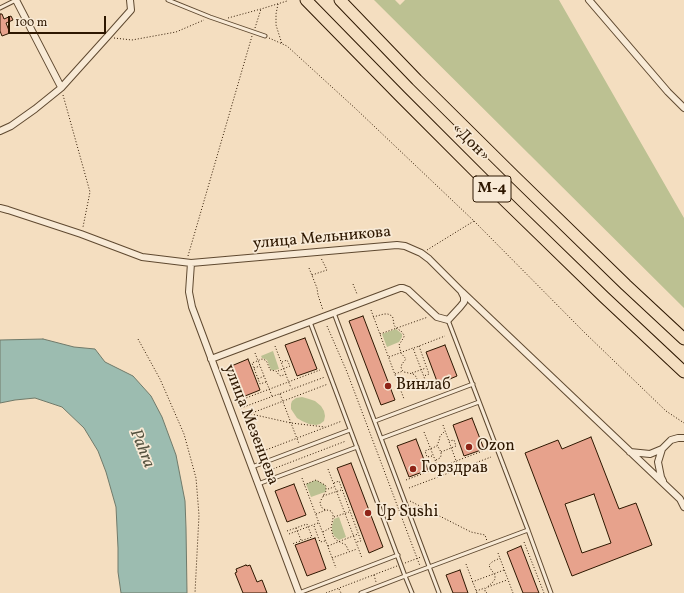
<!DOCTYPE html>
<meta charset="utf-8">
<style>
body{margin:0}
#map{position:relative;width:684px;height:593px;overflow:hidden;background:#f4dec0;font-family:Vollkorn,serif}
canvas{display:block}
.scale{position:absolute;left:8px;top:16px;width:98px;height:18px;box-sizing:border-box;border:2px solid #2d1700;border-top:0;padding-left:5px;font-size:12px;line-height:14px;white-space:nowrap;color:#2d1700;-webkit-text-stroke:3px #f8ead6;paint-order:stroke}
</style>
<div id="map">
<canvas width="684" height="593"></canvas>
<div class="scale">100 m</div>
</div>
<script>
const g = document.querySelector('canvas').getContext('2d');
g.lineJoin = 'round';
function paint(path, color) { g.fillStyle = color; g.fill(path, 'evenodd'); }
const toPath = rows => new Path2D(rows.map(r => 'M' + r).join(''));
function trace(path, color, width, dash) { g.strokeStyle = color; g.lineWidth = width; g.lineCap = dash ? 'butt' : 'round'; g.setLineDash(dash || []); g.stroke(path); }
function write(font, color, halo, rows, align = 'center') {
  g.font = font + ' Vollkorn,serif'; g.lineWidth = 3.5; g.setLineDash([]); g.textBaseline = 'middle'; g.strokeStyle = halo; g.fillStyle = color; for (const [text, x, y, turn = 0] of rows) {
    g.save(); g.translate(x, y); g.rotate((+turn || 0) * Math.PI / 180); g.textAlign = isNaN(turn) ? turn : align; if (halo) g.strokeText(text, 0, 0); g.fillText(text, 0, 0); g.restore();
  }
}
paint(toPath([
 [374,0,395,0,400,5,405,0,559,0,684,218,684,308],
 [396,329,402,334,402,337,399,342,387,347,382,334],
 [273,351,279,369,275,370,271,370,267,360,262,358,261,356],
 [302,397,309,399,315,401,321,406,324,411,325,416,324,421,320,424,316,425,309,424,302,421,297,418,291,409,291,404,292,401,296,398],
 [316,480,325,485,326,488,326,490,325,492,311,497,306,484],
 [339,517,346,537,339,540,334,536,332,531,332,526,334,519]
]), '#bcc192');
const water = toPath([
 [43,339,74,347,95,349,105,362,133,376,151,396,162,417,176,455,185,501,186,528,187,593,121,593,118,572,118,548,116,507,106,472,98,451,84,428,62,407,35,398,15,400,0,403,0,340,43,339]
]);
paint(water, '#9cbcb0');
trace(water, '#707a6a', 1);
const building = toPath([
 [0,14,2,14,4,19,11,16,13,20,6,23,10,33,2,36,0,31,0,14],
 [371,234,372,238,361,239,361,235,371,234],
 [363,316,395,400,381,405,349,321,363,316],
 [305,338,317,369,297,376,285,345,305,338],
 [445,345,457,376,438,384,426,352,445,345],
 [248,359,260,390,240,398,229,367,248,359],
 [472,418,484,449,464,456,453,425,472,418],
 [591,437,619,509,636,503,652,545,572,576,525,453,558,440,562,449,591,437],
 [594,494,611,543,582,553,565,504,594,494],
 [416,439,428,470,409,477,397,446,416,439],
 [351,463,383,547,369,553,337,468,351,463],
 [294,484,306,515,287,522,275,491,294,484],
 [315,538,326,569,307,576,295,545,315,538],
 [521,546,537,588,539,593,523,593,507,552,521,546],
 [246,565,247,566,250,565,257,582,262,580,267,593,243,593,235,573,237,572,236,569,246,565],
 [460,570,468,593,453,593,446,575,460,570]
]);
paint(building, '#e7a28c');
trace(building, '#2d1700', 1);
const service = toPath([
 [168,0,210,17,265,36],
 [0,8,16,0],
 [334,313,439,593],
 [310,322,405,576,528,530,448,320],
 [375,421,473,384],
 [382,438,479,402],
 [252,467,350,430],
 [258,484,357,447],
 [528,530,551,593],
 [299,593,398,555],
 [361,593,405,576,412,593]
]);
const minor = toPath([
 [16,0,60,85],
 [589,0,668,92,684,108],
 [0,131,11,126,35,109,61,88,107,37,131,10,130,0],
 [0,208,8,210,81,234,142,257,191,263,397,245,405,246,421,253,429,259,461,291,464,297,464,302,460,307,448,320,437,317,408,290,403,288,400,288,211,359],
 [191,263,189,292,192,307,299,593],
 [462,292,680,499,684,507],
 [630,452,650,454,662,449],
 [663,481,661,477,658,462,662,449,671,440,678,438,684,438]
]);
const motorway = toPath([
 [306,0,400,96,496,192,604,297,684,372],
 [340,0,417,80,514,176,626,285,684,339]
]);
trace(service, '#5f4930', 5);
trace(minor, '#5f4930', 8);
trace(motorway, '#2d1700', 13);
trace(toPath([
 [278,4,276,14,276,25,282,44],
 [228,18,261,9,287,1],
 [255,28,261,9],
 [114,38,132,40,176,32,204,20],
 [269,38,287,46,356,109,474,221,585,333,666,411,684,423],
 [63,95,90,192,83,227],
 [427,250,474,221],
 [188,256,252,36],
 [309,268,317,288,318,295,323,310],
 [312,275,327,270,321,258],
 [353,284,357,294],
 [371,310,404,399],
 [373,317,384,314,388,314,392,316,393,318,394,325,396,328,401,331,404,335,404,337,399,345,401,353,406,359,402,364,401,367,402,370,404,372,413,374,415,375,418,381,420,383,426,381],
 [327,326,347,372,420,566],
 [380,334,428,317],
 [138,339,160,379,184,434,196,478,199,515,195,593],
 [275,346,291,388],
 [419,346,429,374,424,376],
 [414,348,445,336],
 [255,353,272,396],
 [389,357,413,348,429,390],
 [254,368,260,366],
 [278,371,290,366,287,360,282,362],
 [412,373,426,368],
 [395,374,403,371],
 [258,379,264,376],
 [266,382,260,384,252,363,262,359,265,360,267,362,270,370,276,371,279,375,281,376,286,374],
 [280,394,299,444],
 [238,401,320,370],
 [241,408,325,377],
 [251,414,291,423,325,427],
 [244,416,328,384],
 [443,425,459,469],
 [424,432,441,475],
 [441,452,456,446,454,440,449,441],
 [258,453,342,421],
 [432,456,427,457,425,451,437,446],
 [436,460,440,458,441,456,441,452,437,445,439,441,440,436,445,431],
 [328,469,362,558],
 [265,472,346,441],
 [302,478,336,568],
 [406,480,488,449],
 [334,483,339,481,361,541,356,542],
 [304,485,316,480,325,485,326,486,326,491,321,500,320,503,321,506,323,509,331,511,333,514,333,518,331,528,333,536,336,540,346,545,349,552],
 [409,488,491,457],
 [328,489,334,487],
 [323,496,341,490],
 [410,501,471,532,485,535,487,541],
 [316,514,326,510],
 [334,517,349,512],
 [314,526,320,542,325,541],
 [296,528,301,540],
 [287,531,307,524,312,537,292,544],
 [323,532,330,528],
 [289,534,318,523],
 [524,542,544,593],
 [328,546,358,534],
 [498,553,513,593],
 [332,558,357,549],
 [405,563,421,557],
 [466,564,477,593],
 [374,575,376,582],
 [472,582,504,570],
 [488,587,507,580],
 [339,589,341,593],
 [476,591,485,588],
 [326,593,397,566],
 [487,593,485,592,485,589,493,582,495,579,495,575,490,568,489,565,492,562,500,558]
]), '#2d1700', 1, [1, 2]);
trace(service, '#f8ead6', 3);
trace(minor, '#f8ead6', 6);
trace(motorway, '#f4dec0', 11);
for (const [x, y, r, color] of [
 [388,386,4,"#8f2418"],
 [469,447,4,"#8f2418"],
 [413,469,4,"#8f2418"],
 [368,513,4,"#8f2418"]
]) { const dot = new Path2D(); dot.arc(x, y, r, 0, 2 * Math.PI); g.fillStyle = color; g.fill(dot); trace(dot, '#f8ead6', 1.5); }
for (const [x, y, w] of [
 [492,189,38]
]) { const box = new Path2D(); box.roundRect(x - w / 2, y - 13, w, 26, 3); g.fillStyle = '#f8ead6'; g.fill(box); trace(box, '#2d1700', 1); }
write('bold 15px', '#2d1700', null, [
 ["М-4",492,189]
]);
write('16px', '#2d1700', '#f8ead6', [
 ["«Дон»",470,143,45],
 ["улица Мельникова",322,239,-5],
 ["улица Мезенцева",250,425,69]
]);
write('16px', '#2d1700', '#f8ead6', [
 ["Винлаб",396,386],
 ["Ozon",477,447],
 ["Горздрав",421,469],
 ["Up Sushi",376,513]
], 'left');
write('italic 17px', '#54513e', '#f8ead6', [
 ["Pahra",141,449,68]
]);
</script>
